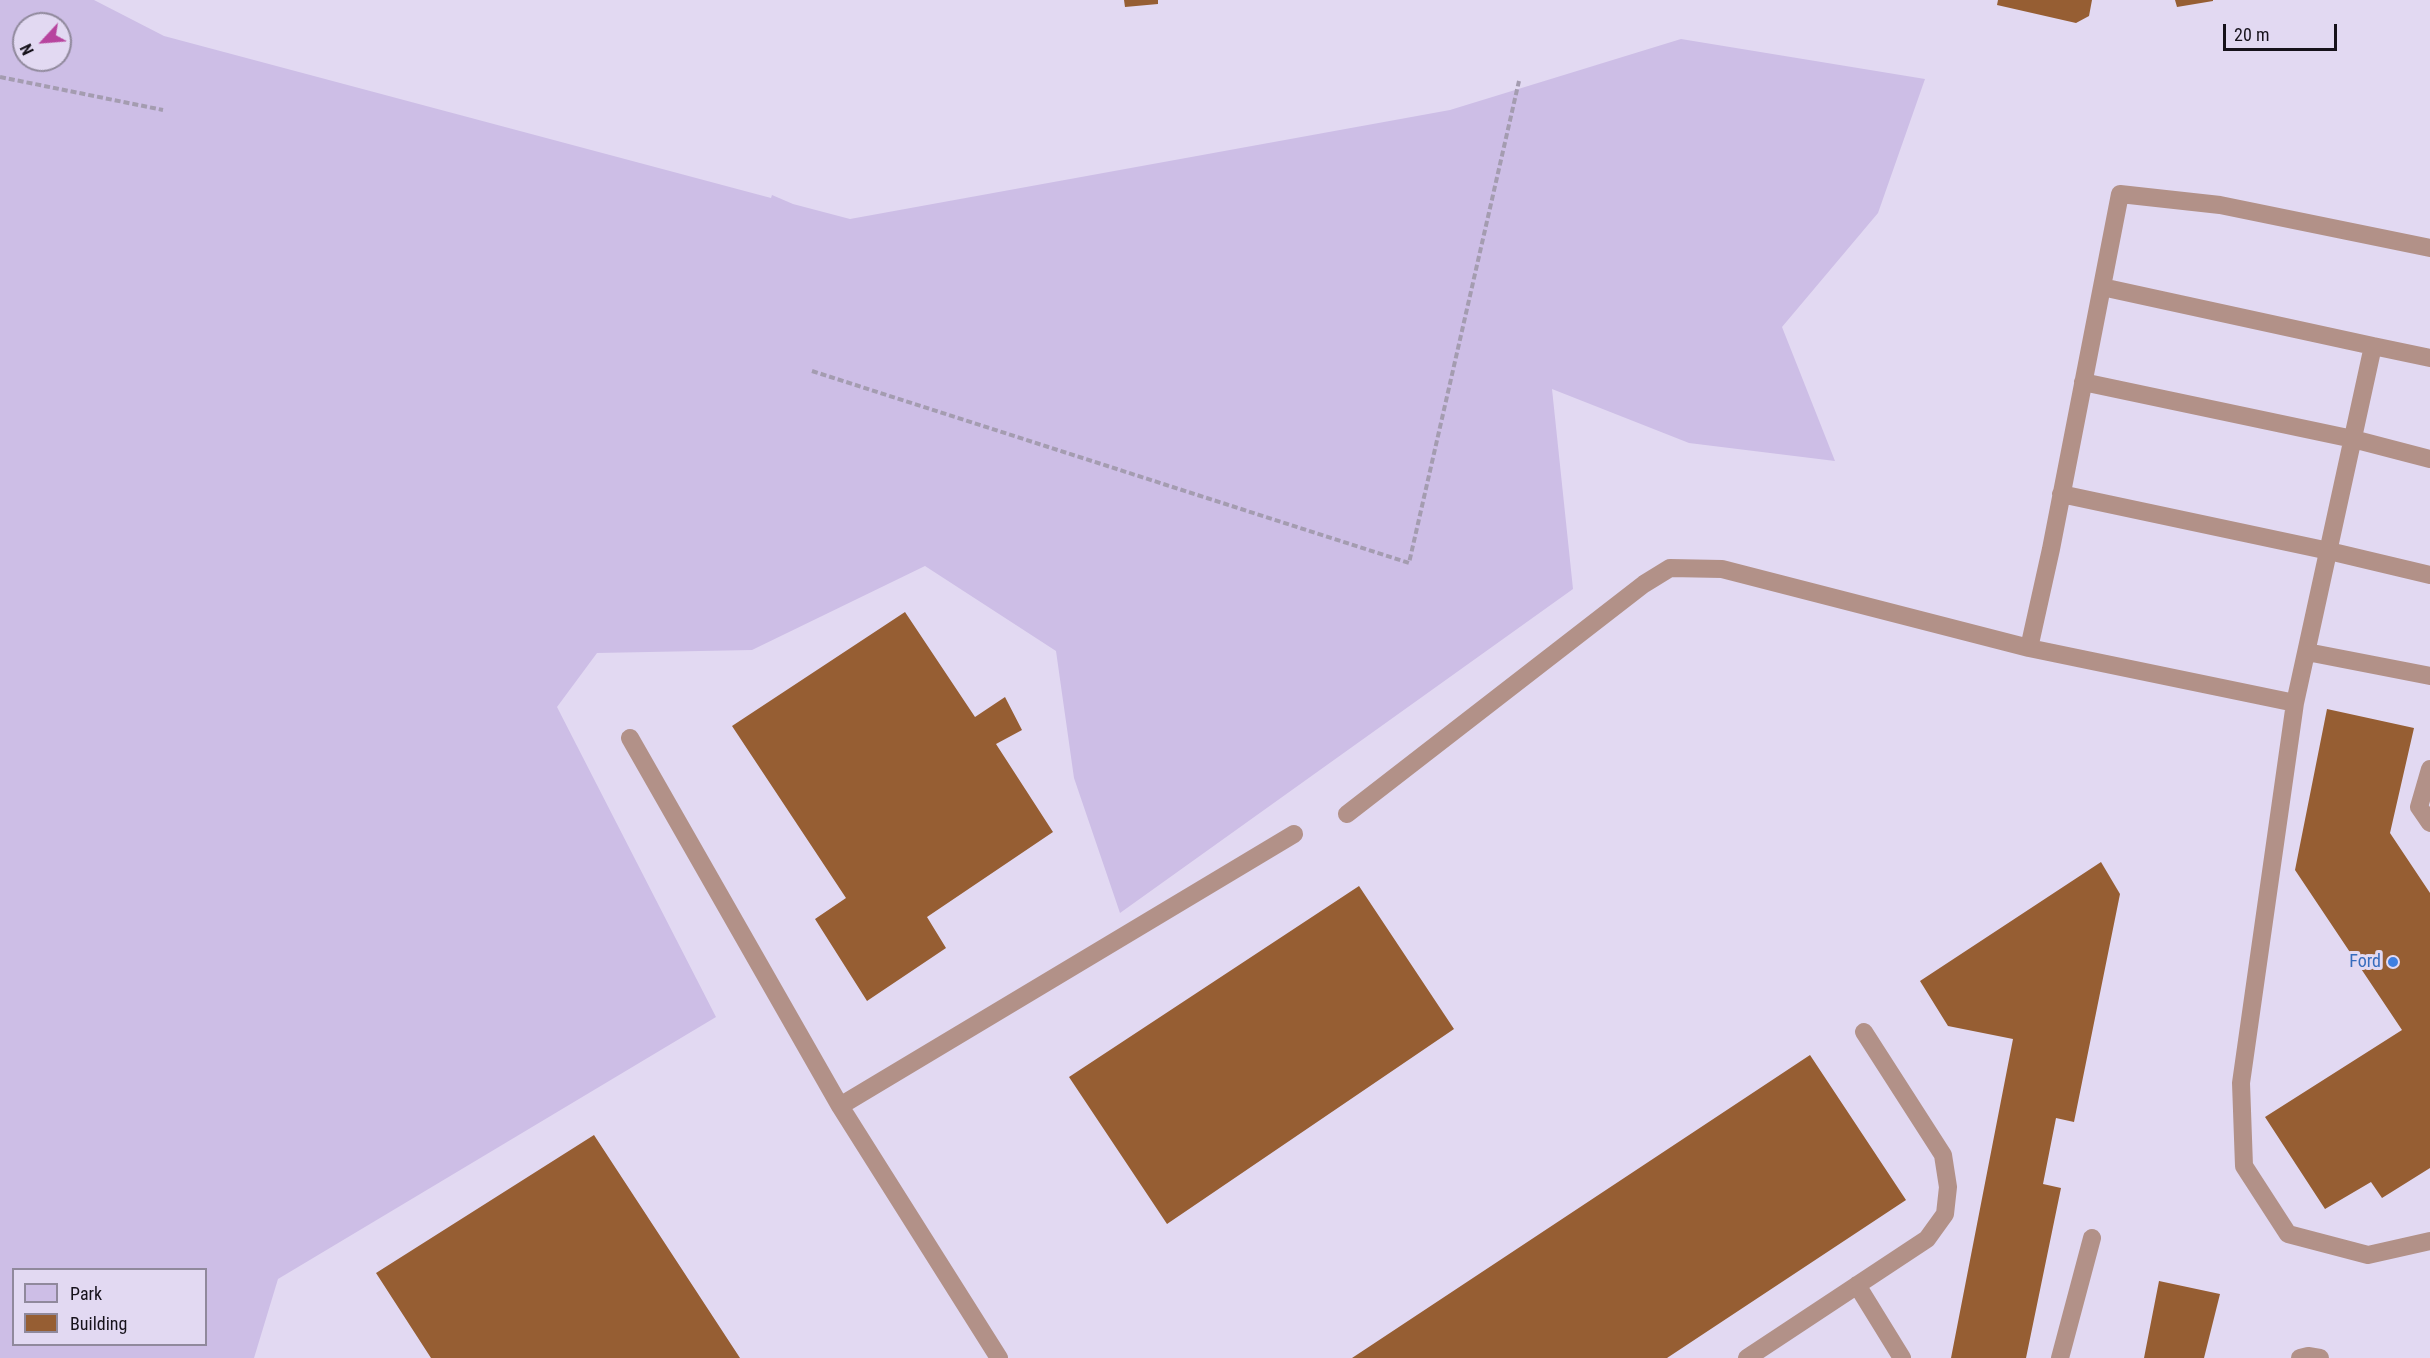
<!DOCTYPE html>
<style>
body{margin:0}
#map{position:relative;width:2430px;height:1358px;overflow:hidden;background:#e2d9f2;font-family:"Roboto Condensed",sans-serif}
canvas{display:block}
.legend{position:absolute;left:12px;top:1268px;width:195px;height:78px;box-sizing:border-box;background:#e2d9f2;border:2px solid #90899c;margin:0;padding:8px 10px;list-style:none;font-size:18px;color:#16121b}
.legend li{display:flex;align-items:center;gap:12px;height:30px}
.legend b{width:30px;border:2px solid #90899c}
.north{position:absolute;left:12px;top:12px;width:60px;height:60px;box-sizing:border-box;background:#e2d9f2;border:2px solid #90899c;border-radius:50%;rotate:244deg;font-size:16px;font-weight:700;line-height:24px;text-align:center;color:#16121b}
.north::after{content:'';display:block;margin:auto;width:21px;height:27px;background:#b7449e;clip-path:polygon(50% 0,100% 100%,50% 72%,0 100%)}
.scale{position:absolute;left:2223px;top:24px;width:114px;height:27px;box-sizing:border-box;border:3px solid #16121b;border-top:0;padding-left:8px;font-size:18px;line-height:21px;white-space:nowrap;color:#16121b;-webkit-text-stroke:4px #e2d9f2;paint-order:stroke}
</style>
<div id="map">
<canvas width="2430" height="1358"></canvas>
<ul class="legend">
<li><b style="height:16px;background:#cdbee6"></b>Park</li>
<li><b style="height:16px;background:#965e33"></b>Building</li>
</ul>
<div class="north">N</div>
<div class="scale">20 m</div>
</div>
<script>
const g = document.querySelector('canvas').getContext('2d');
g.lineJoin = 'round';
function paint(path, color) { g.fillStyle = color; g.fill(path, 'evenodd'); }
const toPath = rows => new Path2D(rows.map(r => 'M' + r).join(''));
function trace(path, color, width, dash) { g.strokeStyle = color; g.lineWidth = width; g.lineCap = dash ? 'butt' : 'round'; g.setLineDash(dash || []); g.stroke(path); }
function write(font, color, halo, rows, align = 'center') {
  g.font = font + ' "Roboto Condensed",sans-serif'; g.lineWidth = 6; g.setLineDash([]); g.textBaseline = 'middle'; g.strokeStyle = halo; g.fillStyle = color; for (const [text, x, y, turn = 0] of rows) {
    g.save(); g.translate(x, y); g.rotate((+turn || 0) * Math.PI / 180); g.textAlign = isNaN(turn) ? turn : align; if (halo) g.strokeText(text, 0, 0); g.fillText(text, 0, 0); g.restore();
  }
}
paint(toPath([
 [0,0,94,0,164,36,771,198,772,195,793,204,850,219,1450,110,1681,39,1925,79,1878,213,1782,327,1835,461,1689,443,1552,389,1573,589,1120,913,1074,778,1056,651,925,566,752,650,597,653,557,707,716,1017,278,1279,254,1358,0,1358],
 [24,24,60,24,60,60,24,60],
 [14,1270,206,1270,206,1344,14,1344]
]), '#cdbee6');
paint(toPath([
 [1124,0,1158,0,1158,4,1125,7],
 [1998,0,2092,0,2089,16,2076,23,1997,5],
 [2175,0,2213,0,2213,1,2177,7],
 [905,612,975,717,1005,697,1022,730,996,744,1053,832,927,917,946,948,867,1001,815,919,846,898,732,726],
 [2327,709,2414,728,2390,833,2430,893,2430,1168,2382,1198,2371,1182,2325,1209,2265,1117,2402,1030,2295,870],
 [2101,862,2120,894,2074,1122,2056,1118,2043,1184,2061,1188,2026,1358,1951,1358,2013,1039,1948,1026,1920,981],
 [1359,886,1454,1029,1167,1224,1069,1077],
 [1810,1055,1906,1200,1667,1358,1352,1358],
 [594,1135,740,1358,431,1358,376,1273],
 [2159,1281,2220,1294,2204,1358,2144,1358]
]), '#965e33');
trace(toPath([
 [0,77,163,110],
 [812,371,1409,563,1519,81]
]), '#a49cb0', 4, [6, 3]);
trace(toPath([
 [2102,287,2373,346],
 [2430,358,2373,346,2295,703,2241,1083,2244,1166,2288,1234,2368,1255,2430,1241],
 [2083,382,2353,439,2430,459],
 [2061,494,2329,551,2430,575],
 [2029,648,2051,549,2120,194,2220,205,2430,248],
 [2307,652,2430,676],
 [630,738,840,1106,999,1358],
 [2430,769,2419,807,2430,823],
 [1347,814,1644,584,1670,568,1722,569,2029,648,2295,703],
 [840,1106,1294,834],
 [1857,1285,1902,1358],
 [1747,1358,1927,1239,1945,1214,1948,1187,1943,1155,1864,1032],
 [2060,1358,2092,1238],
 [2300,1358,2308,1356,2320,1358]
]), '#b29188', 18);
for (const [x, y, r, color] of [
 [2393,962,6,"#3f7fe0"]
]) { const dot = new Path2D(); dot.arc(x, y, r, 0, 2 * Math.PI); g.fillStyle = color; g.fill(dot); trace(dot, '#e2d9f2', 2); }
write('18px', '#366cbe', '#e2d9f2', [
 ["Ford",2381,962]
], 'right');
</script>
